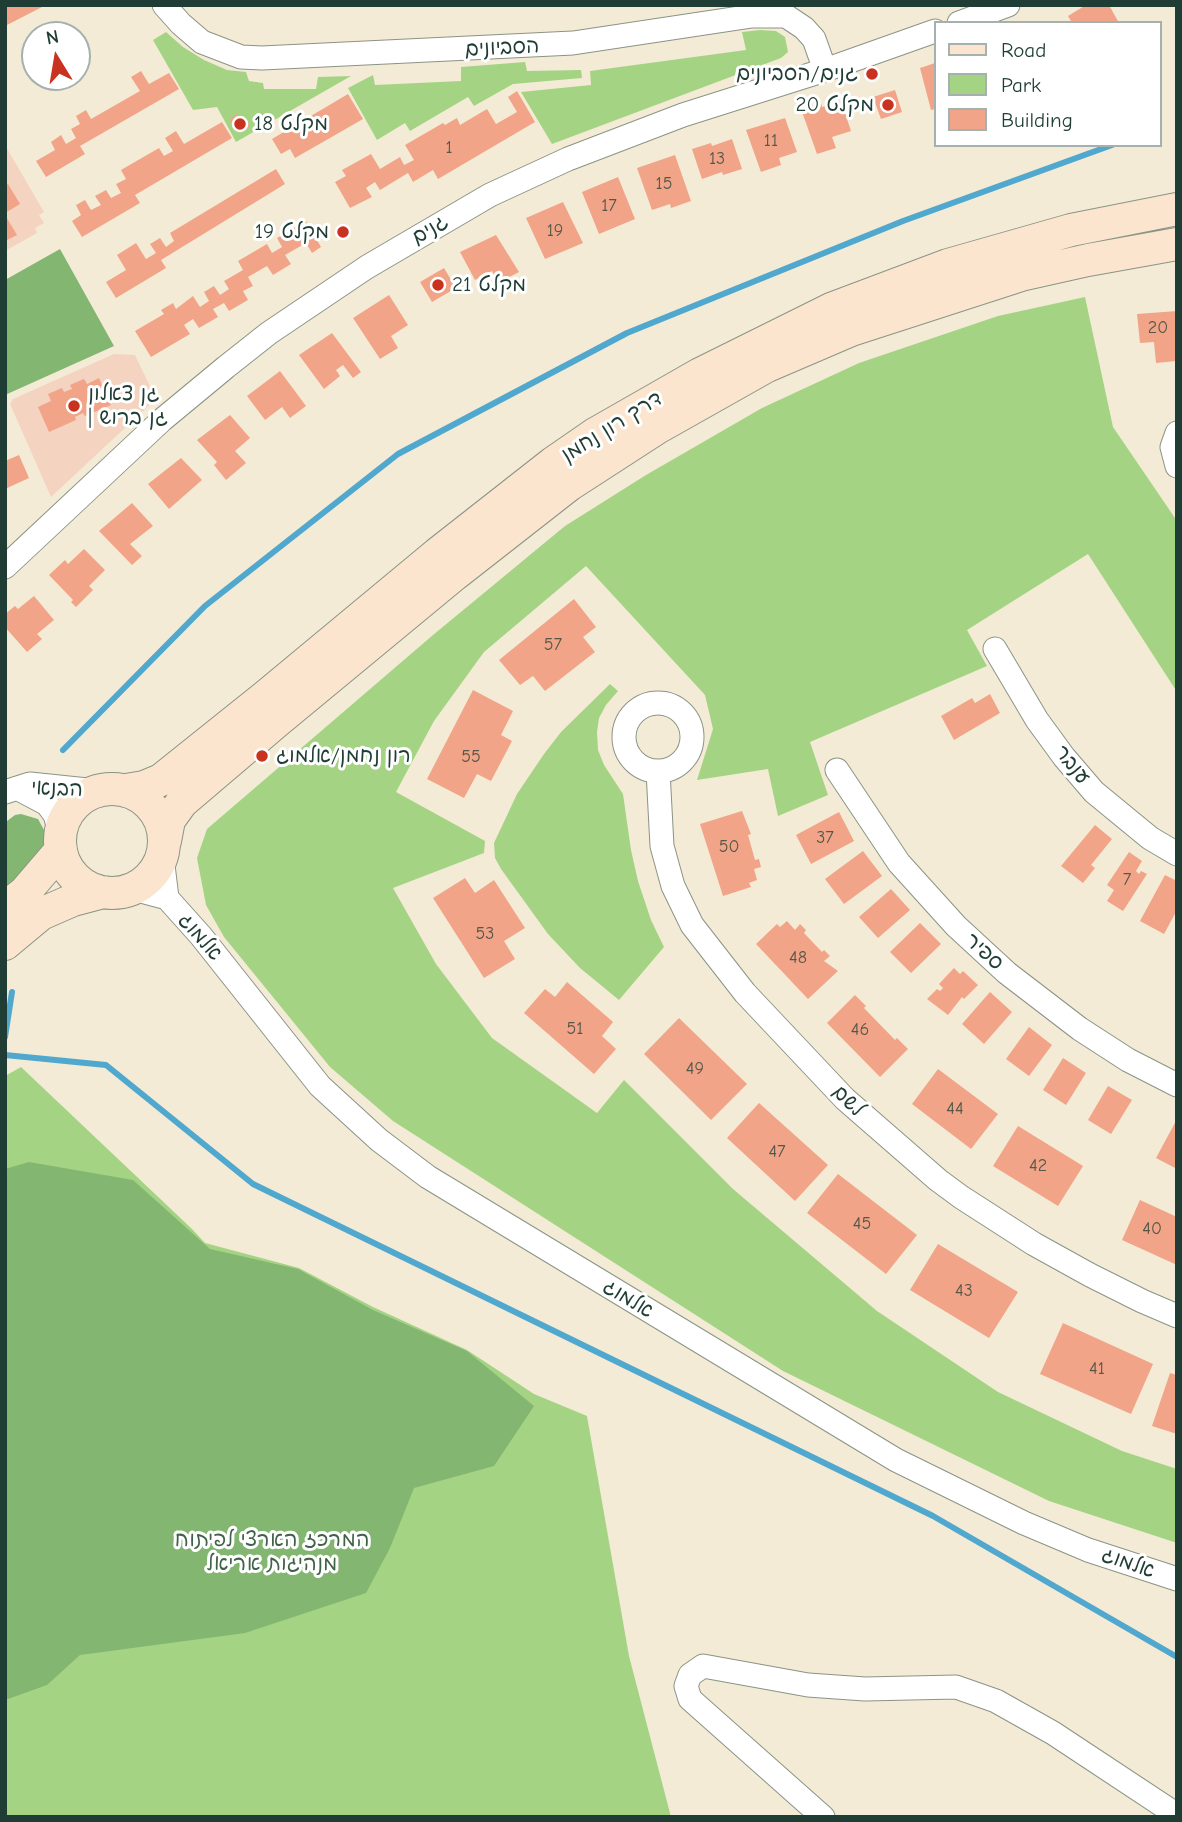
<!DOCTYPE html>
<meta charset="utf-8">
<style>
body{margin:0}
#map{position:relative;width:1182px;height:1822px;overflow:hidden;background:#f4ebd6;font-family:"Comic Neue",sans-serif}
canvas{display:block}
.frame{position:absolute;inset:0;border:7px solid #1f3d34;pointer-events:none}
.legend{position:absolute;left:934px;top:21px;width:228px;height:126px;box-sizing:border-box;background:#fff;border:2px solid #a5b1ae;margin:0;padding:9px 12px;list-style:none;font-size:21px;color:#1f3d34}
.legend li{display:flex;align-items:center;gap:14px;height:35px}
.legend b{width:35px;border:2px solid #a5b1ae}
.north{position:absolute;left:21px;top:21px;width:70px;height:70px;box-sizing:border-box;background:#fff;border:2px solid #a5b1ae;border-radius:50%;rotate:349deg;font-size:19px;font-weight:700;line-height:28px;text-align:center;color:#1f3d34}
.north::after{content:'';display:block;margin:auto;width:24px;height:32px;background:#c8321e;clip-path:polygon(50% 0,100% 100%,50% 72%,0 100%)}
</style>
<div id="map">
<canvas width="1182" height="1822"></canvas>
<div class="frame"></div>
<ul class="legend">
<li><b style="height:9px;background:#fbe5cf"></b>Road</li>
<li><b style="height:19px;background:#a4d483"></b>Park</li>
<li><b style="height:19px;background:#f1a487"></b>Building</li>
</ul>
<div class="north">N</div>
</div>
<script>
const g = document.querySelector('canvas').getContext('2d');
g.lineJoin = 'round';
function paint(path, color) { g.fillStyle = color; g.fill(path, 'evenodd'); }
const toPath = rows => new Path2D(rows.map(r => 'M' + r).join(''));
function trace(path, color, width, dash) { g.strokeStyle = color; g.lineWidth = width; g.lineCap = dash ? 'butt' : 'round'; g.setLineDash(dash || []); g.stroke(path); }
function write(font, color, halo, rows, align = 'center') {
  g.font = font + ' "Comic Neue","Playpen Sans Hebrew",sans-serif'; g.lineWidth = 6; g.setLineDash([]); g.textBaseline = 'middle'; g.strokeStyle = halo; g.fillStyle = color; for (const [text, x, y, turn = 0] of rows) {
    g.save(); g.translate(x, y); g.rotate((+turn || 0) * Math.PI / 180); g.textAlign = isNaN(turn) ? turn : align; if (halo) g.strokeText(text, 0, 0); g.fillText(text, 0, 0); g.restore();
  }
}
paint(toPath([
 [5,145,44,212,39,215,44,223,35,228,37,233,5,251],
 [114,354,135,355,156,399,51,497,10,404,13,399]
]), '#f4d3c0');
paint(toPath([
 [760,30,776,31,785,37,788,52,781,58,552,144,521,92,591,85,590,71,746,50,742,32],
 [166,32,183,47,204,60,227,70,246,72,249,81,263,83,264,89,316,89,318,77,351,76,236,142,217,107,193,110,153,40],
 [525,62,527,71,581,70,582,78,513,84,474,106,468,97,410,131,405,123,377,140,348,88,373,75,375,85,461,81,461,67],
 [1085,297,1113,427,1177,521,1177,692,1088,554,967,630,987,666,810,742,828,795,778,816,768,769,697,780,713,729,705,695,586,566,484,652,434,721,396,792,485,841,484,853,393,888,436,964,492,1038,597,1113,624,1080,733,1189,877,1311,998,1392,1122,1451,1177,1469,1177,1543,1049,1501,783,1371,393,1121,330,1067,224,937,206,905,197,858,207,829,433,635,565,526,646,475,762,408,859,363,998,316],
 [610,684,618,691,606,705,599,718,597,732,598,750,604,765,623,794,631,850,638,881,651,920,664,947,619,1000,580,968,548,934,501,869,495,858,494,843,517,794,544,754,561,732],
 [21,1067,192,1229,205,1243,299,1268,373,1307,467,1350,534,1394,587,1416,629,1656,671,1817,5,1817,5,1076]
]), '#a4d483');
paint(toPath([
 [60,249,114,346,5,395,5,280],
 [21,814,38,819,44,830,45,843,43,852,5,891,5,827,7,821,15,815],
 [29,1162,133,1180,210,1249,298,1269,373,1310,467,1351,534,1406,494,1466,414,1488,390,1548,366,1593,245,1633,80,1655,47,1685,5,1700,5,1169]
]), '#83b671');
trace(toPath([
 [63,750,205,606,398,454,627,333,903,221,1112,145],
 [5,1037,12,992],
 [5,1055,106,1065,253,1184,933,1516,1177,1657]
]), '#51a8ce', 6);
paint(toPath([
 [5,5,41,5,42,7,5,26],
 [1086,5,1109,5,1119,23,1072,23,1068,16],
 [935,63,935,109,931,110,920,68],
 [141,71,149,84,169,73,179,89,80,146,85,154,46,177,36,161,55,150,51,142,61,135,66,144,76,138,71,129,80,124,76,116,86,110,91,119,140,91,131,77],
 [895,90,902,112,881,119,873,97],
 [517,91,535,122,438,179,433,170,413,182,408,173,380,190,375,182,366,188,372,197,350,208,335,182,346,176,342,170,371,154,380,169,400,157,404,165,414,160,405,145,443,123,445,125,457,118,460,125,487,109,496,124,517,112,508,97],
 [348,94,363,119,295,158,290,149,281,154,272,139],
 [841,101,851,131,832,137,836,148,817,154,801,109,821,103,822,107],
 [237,114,242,122,246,120,250,127,242,131,238,125,235,126,230,122,231,118],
 [785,118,797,152,779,158,781,165,761,172,746,130],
 [222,122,232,138,135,195,140,203,82,237,72,221,81,215,76,205,85,200,91,210,101,205,95,196,106,190,111,198,121,193,116,184,126,179,121,170,159,148,164,156,173,151,165,138,176,131,184,144],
 [732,139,742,169,723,175,722,172,702,179,692,149,711,143,712,146],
 [675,155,691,201,671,208,670,204,652,210,637,168],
 [276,169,285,184,161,260,166,268,116,298,106,282,126,270,117,255,136,243,146,259,156,253,150,244,160,238,166,247,174,241,170,233],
 [618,177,635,219,599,234,582,192],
 [8,184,20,204,5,213,5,186],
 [563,202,583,243,545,259,526,218],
 [5,215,17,235,5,241],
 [306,221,321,247,312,253,306,243,285,255,291,264,273,275,267,266,248,277,253,286,243,291,248,300,229,311,224,303,213,309,218,317,199,328,193,319,184,325,190,334,151,357,135,331,164,314,161,310,173,303,176,309,193,296,200,307,209,301,204,292,214,286,220,295,229,289,224,281,243,270,238,261,267,244,272,253,282,247,277,238],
 [343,226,348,234,343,237,338,229],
 [496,235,519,272,498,283,492,271,475,280,460,252],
 [444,268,456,288,432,302,420,282],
 [389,295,408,325,391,336,398,348,380,359,353,318],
 [1177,311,1176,361,1156,363,1154,342,1140,343,1137,314],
 [332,333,361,372,353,378,343,365,336,370,340,376,324,389,299,355],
 [280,371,306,406,290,418,282,407,265,420,247,396],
 [99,378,111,405,85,416,83,413,75,417,76,420,49,432,38,407,51,401,48,394,62,388,64,392,72,389,70,385,84,379,87,384],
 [230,415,250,438,235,451,246,463,226,480,214,465,217,462,197,440],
 [19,455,29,478,5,489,5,461],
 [181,458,202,480,169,509,148,484],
 [132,503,153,526,130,544,142,556,132,565,99,531],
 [84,549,105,570,89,586,93,590,76,607,71,602,73,600,49,575,65,560,68,564],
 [34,596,54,620,37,634,42,639,27,652,5,627,5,614,15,606,18,609],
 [574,599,596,627,583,637,595,652,545,691,533,676,520,685,499,660],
 [473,690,513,711,501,735,512,741,491,781,477,774,464,798,427,779],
 [990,694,1000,713,954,740,941,716,972,698,975,703],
 [742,811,751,834,748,835,755,860,759,859,761,867,754,869,757,880,749,883,751,887,723,896,700,824],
 [839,812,854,841,811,864,796,835],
 [1095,825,1112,839,1091,865,1095,868,1083,883,1061,866],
 [863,851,882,876,844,904,825,879],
 [1129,852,1142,861,1136,871,1139,874,1141,871,1147,874,1123,911,1107,901,1114,890,1107,885],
 [1165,875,1177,881,1177,910,1164,934,1140,921],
 [465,878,475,893,494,880,525,928,504,941,515,959,484,978,433,898],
 [891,889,910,910,878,938,859,917],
 [787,921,795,930,800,924,806,930,804,933,822,952,824,950,830,956,824,961,838,971,808,999,756,944,777,924,780,927],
 [920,923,941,944,911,973,890,952],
 [954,968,960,974,963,971,978,985,964,999,962,997,948,1015,927,999,937,989,940,991,943,988,939,984],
 [567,982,613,1022,602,1036,616,1049,594,1074,524,1013,545,989,555,997],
 [990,992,1012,1012,984,1044,962,1024],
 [855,995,866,1006,864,1008,895,1040,897,1038,908,1049,880,1077,827,1023],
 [679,1018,747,1084,711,1120,644,1054],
 [1029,1027,1052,1045,1029,1076,1006,1059],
 [1063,1058,1086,1073,1066,1105,1043,1090],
 [938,1069,998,1114,971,1149,912,1104],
 [1108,1086,1132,1100,1111,1134,1088,1120],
 [759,1103,828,1165,795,1201,727,1138],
 [1177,1119,1177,1169,1156,1158],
 [1018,1126,1083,1166,1058,1206,993,1166],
 [838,1174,917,1235,886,1274,807,1213],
 [1140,1200,1177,1217,1177,1265,1122,1240],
 [938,1244,1018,1292,989,1338,910,1290],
 [1063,1323,1153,1364,1131,1414,1040,1374],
 [1170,1373,1177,1375,1177,1434,1152,1426]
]), '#f1a487');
const street = toPath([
 [164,5,181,24,202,42,241,57,262,58,573,43,752,16,786,16,804,28,814,39,825,70],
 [959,23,1008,5],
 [1177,433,1172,447,1177,466],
 [5,567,162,420,226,367,269,333,367,267,490,195,568,159,683,115,825,70,935,31],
 [995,649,1037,720,1064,757,1094,792,1150,838,1177,854],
 '624 737a34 34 0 1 1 68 0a34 34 0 1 1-68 0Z',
 [837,770,899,863,956,926,1007,973,1080,1029,1128,1060,1177,1085],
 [658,771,662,846,673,886,692,925,745,993,845,1099,938,1180,961,1197,1034,1244,1090,1275,1142,1301,1177,1316],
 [17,788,47,804,55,815,60,832],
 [5,792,30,784,97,791],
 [162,857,167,898],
 [133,889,167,898,201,936,320,1086,379,1140,428,1177,896,1460,1024,1523,1088,1550,1177,1579],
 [823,1817,690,1699,686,1686,690,1675,703,1666,808,1685,865,1689,956,1687,996,1701,1053,1733,1177,1815]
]);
const secondary = toPath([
 '60 841a52 52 0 1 1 104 0a52 52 0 1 1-104 0Z',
 [126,790,144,787,161,780,266,696,437,554,553,463,595,434,700,374,831,309,948,265,1071,230,1177,209],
 [165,841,169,820,182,802,276,722,454,575,569,485,657,428,767,366,851,330,1021,275,1088,260,1177,244],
 [5,908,25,892,61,850],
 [5,944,41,914,73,900,103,892]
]);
trace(street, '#8a9485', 25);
trace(secondary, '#8a9485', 34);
trace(street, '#fff', 23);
trace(secondary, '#fbe5cf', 32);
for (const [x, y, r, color] of [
 [872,74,7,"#c8321e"],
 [888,105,7,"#c8321e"],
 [240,124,7,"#c8321e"],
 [343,232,7,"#c8321e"],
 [438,285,7,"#c8321e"],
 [74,406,7,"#c8321e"],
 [262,756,7,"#c8321e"]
]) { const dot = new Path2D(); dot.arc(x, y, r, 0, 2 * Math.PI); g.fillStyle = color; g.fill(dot); trace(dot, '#fff', 2.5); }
write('18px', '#545749', null, [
 ["11",771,141],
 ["1",449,148],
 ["13",717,159],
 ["15",664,184],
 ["17",609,206],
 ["19",555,231],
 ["20",1158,328],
 ["57",553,645],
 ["55",471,757],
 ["37",825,838],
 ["50",729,847],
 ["7",1127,880],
 ["53",485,934],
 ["48",798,958],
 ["51",575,1029],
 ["46",860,1030],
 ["49",695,1069],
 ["44",955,1109],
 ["47",777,1152],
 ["42",1038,1166],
 ["45",862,1224],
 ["40",1152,1229],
 ["43",964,1291],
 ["41",1097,1369]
]);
write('21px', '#1f3d34', '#fff', [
 ["הסביונים",502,48,-3],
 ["גנים",430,230,-30],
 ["דרך רון נחמן",612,427,-32],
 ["ענבר",1072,765,51],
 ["הבנאי",57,789,2],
 ["אלמוג",200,937,49],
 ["ספיר",984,952,42],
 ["לשם",848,1101,44],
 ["אלמוג",628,1299,31],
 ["אלמוג",1128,1563,19]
]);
write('21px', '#1f3d34', '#fff', [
 ["גנים/הסביונים",858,74,"right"],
 ["מקלט 20",874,105,"right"],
 ["מקלט 18",254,124],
 ["מקלט 19",329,232,"right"],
 ["מקלט 21",452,285],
 ["גן צאלון",88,394],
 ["| גן ברוש",88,418],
 ["רון נחמן/אלמוג",276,756]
], 'left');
write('21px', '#406348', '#fff', [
 ["המרכז הארצי לפיתוח",272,1540],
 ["מנהיגות אריאל",272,1564]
]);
</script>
